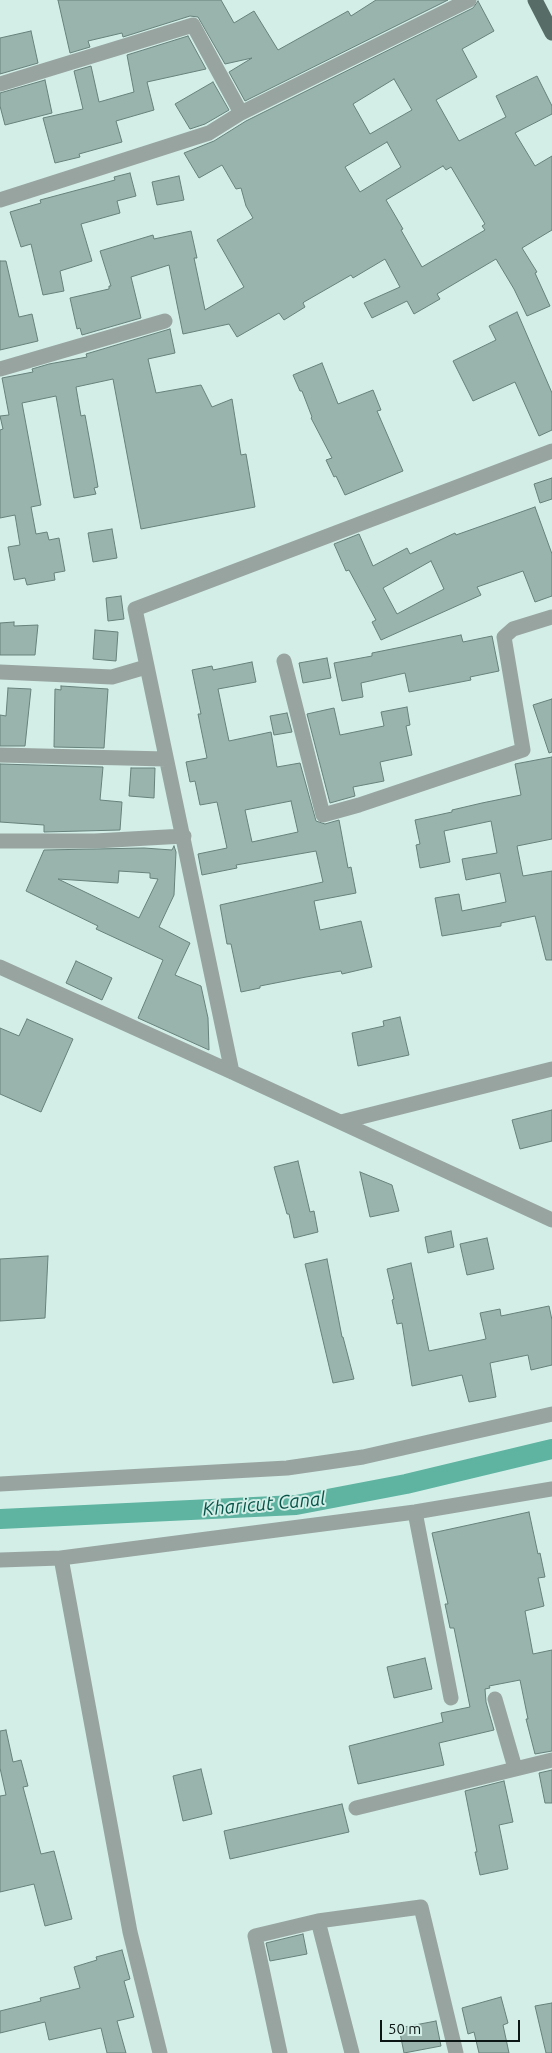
<!DOCTYPE html>
<style>
body{margin:0}
#map{position:relative;width:552px;height:2053px;overflow:hidden;background:#d2eee7;font-family:Ubuntu,sans-serif}
canvas{display:block}
.scale{position:absolute;left:380px;top:2020px;width:140px;height:22px;box-sizing:border-box;border:2px solid #0c1614;border-top:0;padding-left:6px;font-size:15px;line-height:18px;white-space:nowrap;color:#0c1614;-webkit-text-stroke:4px #d2eee7;paint-order:stroke}
</style>
<div id="map">
<canvas width="552" height="2053"></canvas>
<div class="scale">50 m</div>
</div>
<script>
const g = document.querySelector('canvas').getContext('2d');
g.lineJoin = 'round';
const toPath = rows => new Path2D(rows.map(r => 'M' + r).join(''));
function trace(path, color, width, dash) { g.strokeStyle = color; g.lineWidth = width; g.lineCap = dash ? 'butt' : 'round'; g.setLineDash(dash || []); g.stroke(path); }
function paint(path, color) { g.fillStyle = color; g.fill(path, 'evenodd'); }
function write(font, color, halo, rows, align = 'center') {
  g.font = font + ' Ubuntu,sans-serif'; g.lineWidth = 4; g.setLineDash([]); g.textBaseline = 'middle'; g.strokeStyle = halo; g.fillStyle = color; for (const [text, x, y, turn = 0] of rows) {
    g.save(); g.translate(x, y); g.rotate((+turn || 0) * Math.PI / 180); g.textAlign = isNaN(turn) ? turn : align; if (halo) g.strokeText(text, 0, 0); g.fillText(text, 0, 0); g.restore();
  }
}
trace(toPath([
 [0,1519,296,1505,406,1484,552,1449]
]), '#5eb3a1', 20);
const building = toPath([
 [58,0,221,0,234,23,254,11,278,50,348,11,351,16,376,0,448,0,245,101,229,72,252,58,225,64,198,17,190,16,123,37,122,33,88,41,90,47,70,53,58,0],
 [478,1,494,31,462,49,477,77,436,100,459,141,506,117,496,96,537,76,552,106,552,114,515,133,535,166,552,156,552,230,522,248,537,272,535,273,550,306,527,316,514,289,496,259,437,294,440,299,414,314,407,301,372,318,364,303,400,287,385,259,353,278,351,275,304,302,303,303,305,307,284,320,279,313,237,337,229,324,183,334,169,265,131,277,141,318,82,335,80,328,77,329,70,298,109,289,109,286,111,286,100,251,153,235,154,239,191,231,197,258,194,258,205,310,244,287,217,240,253,218,246,206,241,188,236,189,222,165,199,178,184,153,214,141,246,121,473,8,478,1],
 [394,79,412,110,370,134,353,104,394,79],
 [387,142,401,167,360,192,345,167,387,142],
 [443,166,446,170,451,167,485,224,482,226,485,230,422,267,401,230,403,229,386,200,443,166],
 [31,31,38,63,0,74,0,38,31,31],
 [188,36,206,69,147,82,154,110,116,121,122,142,79,154,80,157,55,163,43,118,83,109,74,71,91,66,99,102,134,92,127,55,188,36],
 [45,80,52,113,5,125,0,106,0,93,45,80],
 [213,82,229,110,205,124,190,129,175,104,213,82],
 [130,173,136,196,117,201,120,213,81,224,92,261,60,271,64,291,43,295,31,244,21,247,10,212,41,203,40,200,115,180,114,177,130,173],
 [179,176,184,200,157,205,152,182,179,176],
 [0,261,6,261,19,317,32,314,38,341,0,350,0,261],
 [517,312,552,393,552,430,539,436,515,382,473,401,453,361,496,340,489,326,517,312],
 [170,329,175,353,148,359,156,393,201,385,212,407,232,399,241,455,246,454,255,507,141,529,113,379,76,387,81,416,85,415,94,464,98,487,94,488,96,494,74,498,56,396,22,403,41,505,31,507,36,534,47,532,49,540,59,538,65,571,54,573,55,580,27,585,25,578,14,580,8,547,20,545,15,515,0,518,0,430,3,429,0,416,9,415,2,378,33,372,32,369,49,364,87,357,86,354,170,329],
 [322,363,338,404,373,390,381,410,377,411,403,471,345,495,336,476,334,477,326,460,332,458,311,418,312,417,302,391,300,391,293,375,322,363],
 [552,478,552,499,540,503,534,484,552,478],
 [535,507,552,554,552,596,535,602,523,571,477,587,481,595,381,640,372,622,376,620,349,570,346,571,334,544,359,534,373,566,407,548,410,554,455,533,456,535,535,507],
 [431,561,444,589,397,614,383,588,431,561],
 [112,529,117,558,93,562,88,533,112,529],
 [121,596,124,619,108,621,106,598,121,596],
 [14,622,14,626,38,625,35,655,0,655,0,623,14,622],
 [95,630,118,632,116,661,93,659,95,630],
 [461,635,463,642,492,636,499,671,470,677,471,680,409,692,405,673,361,683,363,697,342,701,334,663,372,656,372,653,461,635],
 [327,658,331,678,303,683,299,663,327,658],
 [252,662,256,682,218,689,229,741,271,732,277,767,300,763,316,821,325,824,339,820,348,868,351,867,356,893,314,901,320,930,361,921,372,967,342,974,341,971,306,977,260,986,260,988,241,992,231,944,227,944,220,905,323,882,316,851,236,865,237,868,202,875,198,854,227,848,217,802,200,805,195,781,190,782,186,762,207,758,198,714,201,714,192,670,212,666,213,670,252,662],
 [291,801,298,832,252,842,245,810,291,801],
 [61,686,108,689,104,748,54,747,55,689,61,690,61,686],
 [8,688,31,689,25,746,0,746,0,715,6,716,8,688],
 [552,699,552,752,549,753,533,705,552,699],
 [407,707,410,725,406,726,412,755,380,762,384,781,353,787,355,796,330,803,307,714,334,708,340,735,384,726,381,712,407,707],
 [287,713,292,732,274,735,270,716,287,713],
 [552,757,552,839,517,846,523,876,552,871,552,960,546,960,535,916,501,923,501,926,442,936,435,898,459,894,462,911,506,902,500,873,466,880,462,859,497,853,491,821,444,831,450,862,420,868,416,845,420,844,415,820,452,812,452,810,482,803,521,795,515,764,552,757],
 [0,764,103,767,100,800,122,802,120,830,44,832,44,825,0,822,0,764],
 [131,768,155,768,154,798,129,796,131,768],
 [174,846,176,852,174,895,159,927,190,943,175,975,201,986,208,1018,209,1050,138,1018,163,960,96,929,98,926,26,891,44,850,144,848,172,850,174,846],
 [119,871,150,873,150,878,158,879,139,918,58,879,118,883,119,871],
 [76,961,112,978,102,1000,66,983,76,961],
 [400,1017,409,1055,358,1066,352,1033,384,1026,383,1021,400,1017],
 [27,1019,73,1039,41,1112,0,1094,0,1028,19,1036,27,1019],
 [552,1110,552,1141,520,1149,512,1120,552,1110],
 [298,1161,310,1212,314,1211,318,1232,294,1238,289,1214,287,1214,274,1167,298,1161],
 [360,1172,392,1185,399,1211,370,1217,360,1172],
 [451,1231,454,1247,428,1253,425,1237,451,1231],
 [487,1238,494,1269,467,1275,460,1244,487,1238],
 [48,1256,45,1318,0,1321,0,1259,48,1256],
 [327,1259,342,1337,343,1337,354,1379,333,1383,305,1264,327,1259],
 [411,1263,429,1351,486,1339,480,1313,500,1309,501,1316,549,1306,552,1320,552,1365,531,1370,528,1355,490,1363,496,1397,469,1402,462,1375,412,1386,402,1323,397,1324,392,1300,394,1299,387,1269,411,1263],
 [529,1512,538,1554,540,1553,545,1577,538,1578,544,1606,525,1611,533,1654,552,1650,552,1751,535,1754,526,1719,528,1719,520,1680,489,1686,490,1688,485,1689,486,1702,494,1730,439,1743,444,1765,358,1784,349,1746,443,1722,441,1713,470,1707,454,1628,450,1628,445,1604,448,1604,432,1533,529,1512],
 [425,1658,432,1689,394,1698,387,1667,425,1658],
 [6,1730,13,1762,21,1760,28,1786,23,1787,41,1854,54,1851,72,1919,45,1926,34,1884,0,1892,0,1796,6,1795,0,1768,0,1731,6,1730],
 [201,1769,212,1814,183,1821,173,1776,201,1769],
 [552,1770,552,1803,545,1803,539,1773,552,1770],
 [504,1781,513,1822,499,1825,508,1869,480,1875,475,1852,477,1852,465,1791,504,1781],
 [342,1804,349,1832,230,1859,224,1831,342,1804],
 [303,1934,307,1954,270,1961,266,1943,303,1934],
 [122,1950,130,1979,124,1981,134,2017,117,2021,126,2053,107,2053,101,2028,49,2040,45,2022,0,2033,0,2011,41,2001,40,1998,80,1988,74,1967,97,1960,96,1957,122,1950],
 [501,1997,508,2023,503,2025,509,2053,479,2053,474,2032,468,2034,462,2008,501,1997],
 [552,2003,552,2053,546,2053,535,2006,552,2003],
 [436,2021,441,2046,404,2053,399,2028,436,2021]
]);
paint(building, '#99b4ad');
trace(building, '#67817b', 1);
trace(toPath([
 [0,84,193,25,241,113],
 [0,200,209,133,241,113,469,0],
 [0,369,165,321],
 [284,661,323,815,359,805,523,750,504,637,513,629,552,617],
 [0,672,112,677,146,667],
 [0,755,166,759],
 [0,841,95,841,184,836],
 [0,967,232,1072,552,1220],
 [232,1072,135,609,552,451],
 [341,1122,552,1069],
 [0,1484,287,1468,363,1457,552,1414],
 [415,1512,451,1698],
 [61,1558,130,1932,160,2053],
 [0,1560,61,1558,415,1512,552,1489],
 [495,1699,515,1768],
 [356,1808,552,1760],
 [318,1921,352,2053],
 [280,2053,255,1936,318,1921,421,1907,456,2053]
]), '#98a4a0', 15);
trace(toPath([
 [535,0,552,33]
]), '#576c67', 15);
write('italic 19px', '#085448', '#d2eee7', [
 ["Kharicut Canal",264,1504,-5]
]);
</script>
